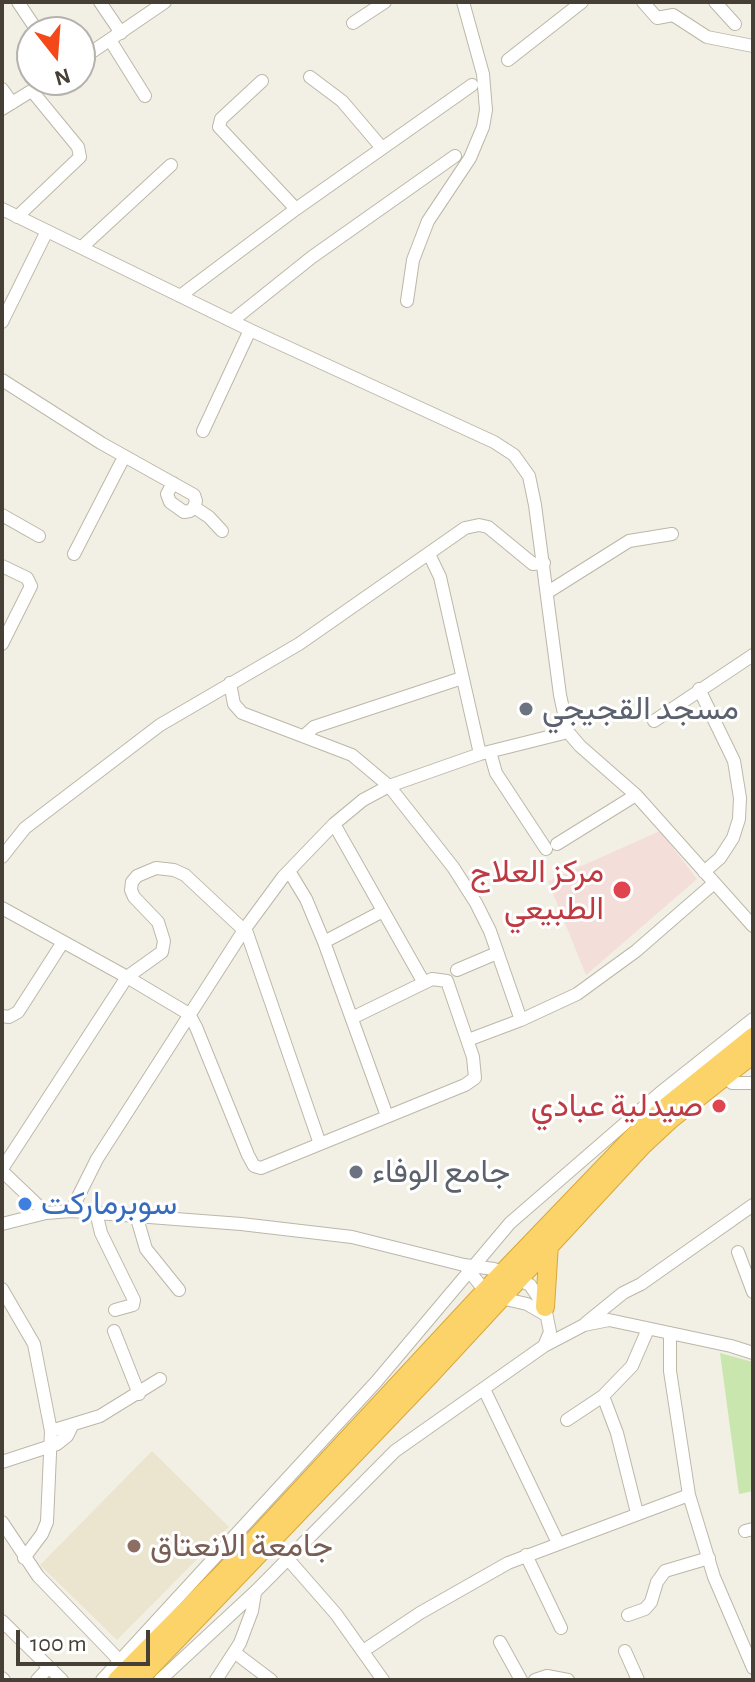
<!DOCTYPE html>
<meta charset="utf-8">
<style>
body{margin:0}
#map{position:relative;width:755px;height:1682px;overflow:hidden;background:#f2efe5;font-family:"Alegreya Sans",sans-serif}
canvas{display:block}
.frame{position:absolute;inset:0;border:4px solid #453f35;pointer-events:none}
.north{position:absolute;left:16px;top:16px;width:80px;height:80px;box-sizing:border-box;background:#fff;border:2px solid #b5b2ae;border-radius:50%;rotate:163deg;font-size:22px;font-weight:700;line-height:32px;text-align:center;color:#453f35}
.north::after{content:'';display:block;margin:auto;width:28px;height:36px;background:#f54819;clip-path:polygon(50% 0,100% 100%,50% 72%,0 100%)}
.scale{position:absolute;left:16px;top:1630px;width:134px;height:36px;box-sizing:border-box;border:4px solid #453f35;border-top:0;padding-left:10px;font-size:24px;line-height:28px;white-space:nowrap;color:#453f35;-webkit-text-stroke:6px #fff;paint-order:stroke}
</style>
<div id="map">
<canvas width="755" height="1682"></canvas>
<div class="frame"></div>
<div class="north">N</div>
<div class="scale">100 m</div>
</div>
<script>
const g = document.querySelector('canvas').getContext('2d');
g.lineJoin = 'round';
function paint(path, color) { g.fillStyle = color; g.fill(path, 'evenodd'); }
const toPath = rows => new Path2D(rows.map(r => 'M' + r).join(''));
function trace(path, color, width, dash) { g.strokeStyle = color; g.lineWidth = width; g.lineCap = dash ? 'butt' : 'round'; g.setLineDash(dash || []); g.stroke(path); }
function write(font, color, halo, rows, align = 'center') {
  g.font = font + ' "Alegreya Sans",Vazirmatn,sans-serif'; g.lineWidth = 6; g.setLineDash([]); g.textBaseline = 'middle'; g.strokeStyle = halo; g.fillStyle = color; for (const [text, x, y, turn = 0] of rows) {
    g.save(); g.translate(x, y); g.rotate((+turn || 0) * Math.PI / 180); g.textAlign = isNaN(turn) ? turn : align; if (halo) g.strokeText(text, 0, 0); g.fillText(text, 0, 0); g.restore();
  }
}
paint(toPath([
 [152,1451,229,1527,117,1640,40,1565]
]), '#ebe5cf');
paint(toPath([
 [660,831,697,879,586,975,548,881]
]), '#f3ded9');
paint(toPath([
 [720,1353,753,1362,753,1491,739,1494]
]), '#cae6af');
const minor = toPath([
 [18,2,38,32],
 [100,2,121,33],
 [643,2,657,18,673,15,707,37,753,46],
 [715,2,735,24],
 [353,23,385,2],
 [110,40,145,96],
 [80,60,165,2],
 [508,60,582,2],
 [310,77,342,101,382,148],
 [262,81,221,119,219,127,296,209],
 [2,89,12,103],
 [2,109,49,80],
 [2,209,250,330,494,442,514,455,529,476,535,505,560,695,568,732,580,746,636,795,753,926],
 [17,217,80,157,78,147,32,91],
 [82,247,171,165],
 [180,296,296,209,472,85],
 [407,301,413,260,428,221,470,158,483,127,486,110,483,74,463,2],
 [232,321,312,257,455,156],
 [2,322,47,231],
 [2,380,101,443,194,495,196,501,194,507],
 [203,431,250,330],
 [173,483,167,494,170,502,184,512,190,511,194,507],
 [194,507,209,517,222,531],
 [2,515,39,536],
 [74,554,124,457],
 [429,554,440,577,480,754],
 [2,566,27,578,31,586,2,644],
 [548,592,629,541,672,534],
 [230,683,234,704,242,713,352,755,389,786,453,867,476,903,490,931,521,1020],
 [699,689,734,761,740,798,739,819,733,838,720,858,704,872],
 [654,721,753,655],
 [304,736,314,727,462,678],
 [490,752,496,773,546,849],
 [334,824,424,983],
 [557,844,636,795],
 [2,857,25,828,160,725,299,644,465,528,479,525,488,527,533,564,544,563],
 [289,871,306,899,324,942,387,1116],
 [2,908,127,977,189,1014,196,1027,248,1155,254,1166,261,1168,465,1085,475,1078,473,1057,447,981,432,979,352,1018],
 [324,942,383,911],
 [457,970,497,953],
 [2,1016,9,1017,18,1012,63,942],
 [468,1040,521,1020,577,994,636,951,713,884],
 [725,1076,732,1083,753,1083],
 [2,1169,127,977,162,952,164,941,158,922,134,897,131,890,132,882,137,876,156,868,174,870,185,875,247,933,320,1144],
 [2,1171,46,1213],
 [71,1211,97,1159,244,930,283,877,334,824,363,800,389,786,480,754,568,732],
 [96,1212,101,1233,134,1300,133,1305,115,1310],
 [136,1215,146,1249,179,1290],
 [2,1224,46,1213,71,1211,241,1224,352,1237,464,1265,494,1269,530,1285,545,1307,550,1332,544,1346,395,1451,255,1592,160,1680],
 [738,1252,753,1292],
 [466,1267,485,1291,492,1296,527,1304,546,1315],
 [2,1289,34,1344,51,1431,47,1522,42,1534,24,1558],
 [586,1323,623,1293,641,1284,753,1205],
 [114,1331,139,1394],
 [670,1334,670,1371,689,1495,714,1577,753,1668],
 [544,1346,584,1325,609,1320,731,1346,753,1353],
 [484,1389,558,1543],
 [567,1420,603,1396],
 [51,1431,100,1416,160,1379],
 [2,1462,57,1444,67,1436,72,1426],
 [637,1513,617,1433,603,1396,632,1366,648,1329],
 [2,1522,38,1576,119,1660],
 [745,1531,753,1529],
 [526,1555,561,1628],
 [287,1558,336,1614,383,1680],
 [628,1615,645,1609,651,1602,657,1582,665,1571,709,1558],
 [2,1621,62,1680],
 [500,1642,521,1680],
 [363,1651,420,1613,508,1563,689,1495],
 [625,1651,638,1680],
 [234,1652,271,1680],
 [2,1678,4,1680],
 [37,1680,49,1667],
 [102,1680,376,1382,510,1223,660,1093,753,1019],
 [216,1680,240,1643,252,1611,255,1593],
 [535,1680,547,1676,568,1680]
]);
const highway = toPath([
 [545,1307,549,1244],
 [117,1680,224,1572,485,1291,634,1136,660,1112,753,1037],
 [138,1680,430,1375,642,1146,671,1119,753,1054]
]);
trace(minor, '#bdb7a8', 14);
trace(highway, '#daa838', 20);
trace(minor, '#fff', 12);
trace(highway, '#fbd368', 18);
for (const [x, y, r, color] of [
 [526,709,8,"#6b7280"],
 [622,890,10,"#e0444e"],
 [719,1106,8,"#e0444e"],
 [356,1172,8,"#6b7280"],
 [25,1204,8,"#3f7fe0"],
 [134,1546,8,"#8d6e63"]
]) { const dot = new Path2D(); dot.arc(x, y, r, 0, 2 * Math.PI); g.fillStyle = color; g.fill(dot); trace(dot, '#fff', 3); }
write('32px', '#5b616d', '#fff', [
 ["مسجد القجيجي",542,709],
 ["جامع الوفاء",372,1172]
], 'left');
write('32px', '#be3a42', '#fff', [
 ["مركز العلاج",604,872],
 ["الطبيعي",604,909],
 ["صيدلية عبادي",703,1106]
], 'right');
write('32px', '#366cbe', '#fff', [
 ["سوبرماركت",41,1204]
], 'left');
write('32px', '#785e54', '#fff', [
 ["جامعة الانعتاق",150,1546]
], 'left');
</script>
